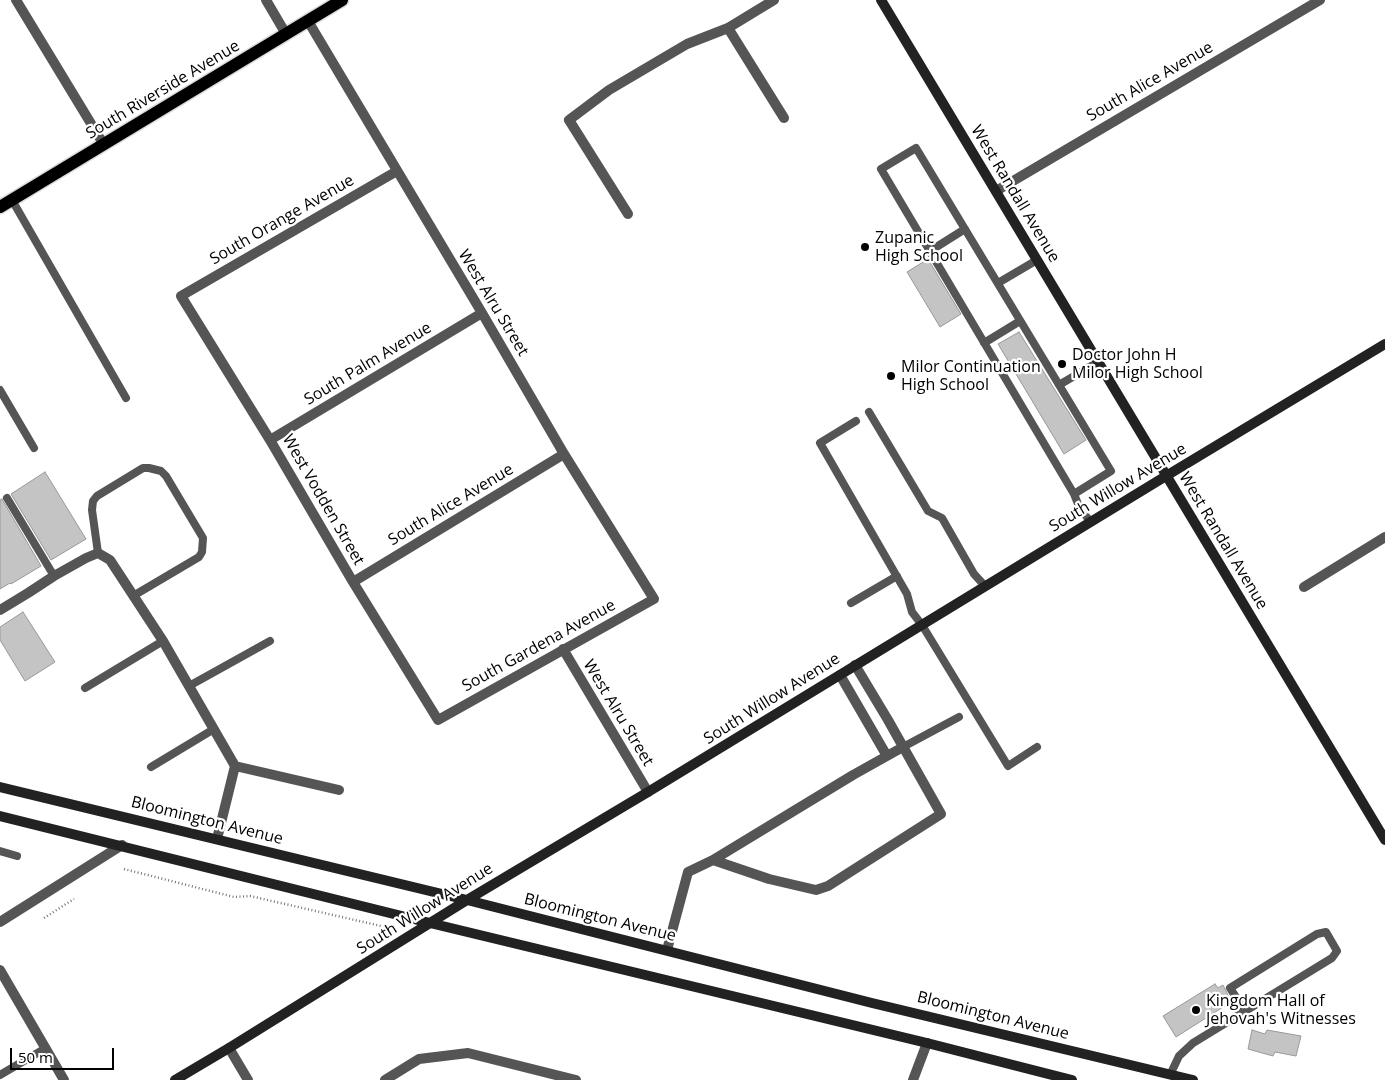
<!DOCTYPE html>
<style>
body{margin:0}
#map{position:relative;width:1385px;height:1080px;overflow:hidden;background:#fff;font-family:"Open Sans",sans-serif}
canvas{display:block}
.scale{position:absolute;left:10px;top:1048px;width:104px;height:22px;box-sizing:border-box;border:2px solid #000;border-top:0;padding-left:6px;font-size:15px;line-height:18px;white-space:nowrap;color:#000;-webkit-text-stroke:4px #fff;paint-order:stroke}
</style>
<div id="map">
<canvas width="1385" height="1080"></canvas>
<div class="scale">50 m</div>
</div>
<script>
const g = document.querySelector('canvas').getContext('2d');
g.lineJoin = 'round';
function paint(path, color) { g.fillStyle = color; g.fill(path, 'evenodd'); }
const toPath = rows => new Path2D(rows.map(r => 'M' + r).join(''));
function trace(path, color, width, dash) { g.strokeStyle = color; g.lineWidth = width; g.lineCap = dash ? 'butt' : 'round'; g.setLineDash(dash || []); g.stroke(path); }
function write(font, color, halo, rows, align = 'center') {
  g.font = font + ' "Open Sans",sans-serif'; g.lineWidth = 4.5; g.setLineDash([]); g.textBaseline = 'middle'; g.strokeStyle = halo; g.fillStyle = color; for (const [text, x, y, turn = 0] of rows) {
    g.save(); g.translate(x, y); g.rotate((+turn || 0) * Math.PI / 180); g.textAlign = isNaN(turn) ? turn : align; if (halo) g.strokeText(text, 0, 0); g.fillText(text, 0, 0); g.restore();
  }
}
const building = toPath([
 [928,259,961,314,940,327,907,272,928,259],
 [1019,332,1086,440,1064,454,998,344,1019,332],
 [45,472,86,539,51,560,11,494,45,472],
 [2,499,41,566,11,584,10,583,0,589,0,500,2,499],
 [23,612,55,662,25,681,0,640,0,627,23,612],
 [1215,984,1218,988,1223,985,1229,997,1225,999,1228,1004,1176,1037,1163,1016,1215,984],
 [1252,1030,1265,1034,1267,1030,1301,1036,1296,1056,1275,1052,1273,1056,1248,1049,1252,1030]
]);
paint(building, '#c4c4c4');
trace(building, '#999', 1);
const primary = toPath([
 [0,207,342,0]
]);
trace(primary, '#dbdbdb', 15);
trace(toPath([
 [124,869,234,897,250,896,381,926],
 [44,918,74,899]
]), '#777', 2.5, [1, 2.5]);
trace(toPath([
 [12,200,126,398],
 [930,251,965,229],
 [998,283,1037,260],
 [984,343,1020,321],
 [1059,385,1098,362],
 [0,390,34,448],
 [869,412,928,511,942,518,974,574,985,586],
 [856,421,820,443,907,594,912,612,922,625,1008,766,1037,747],
 [1074,494,1111,471,916,148,881,169,1074,494,1080,509,1091,522],
 [7,498,54,576],
 [98,553,92,510,93,501,97,496,143,468,149,468,161,471,166,476,203,538,202,552,199,557,133,596],
 [851,603,897,576],
 [189,686,270,641],
 [85,688,163,641],
 [903,747,959,717],
 [151,767,214,729],
 [0,851,17,856],
 [0,1075,46,1048],
 [1170,1075,1179,1056,1193,1043,1332,958,1337,951,1326,932,1317,934,1230,988,1245,1011]
]), '#555', 8);
trace(toPath([
 [16,0,104,145],
 [266,0,286,34],
 [308,21,482,313,564,454,654,599,438,720,353,582,270,440,181,296,397,171],
 [728,28,784,118],
 [996,191,1320,0],
 [628,214,569,120,609,90,687,44,728,28,774,0],
 [270,440,482,313],
 [353,582,564,454],
 [1304,587,1385,537],
 [0,610,28,593,54,576,86,558,98,553,110,560,163,641,235,766,339,790],
 [563,649,648,792],
 [840,675,887,756],
 [217,839,235,766],
 [713,860,769,879,816,890,828,886,941,814,888,720,855,665],
 [0,922,122,845],
 [667,950,688,872,713,860,853,775,903,747],
 [0,970,64,1080],
 [229,1048,248,1080],
 [385,1080,419,1059,468,1053,576,1080],
 [913,1080,927,1043]
]), '#555', 10);
trace(toPath([
 [881,0,1385,840],
 [0,787,467,900,872,1003,1193,1080],
 [0,816,430,923,927,1043,1072,1080],
 [175,1080,229,1048,467,900,648,792,1166,476,1385,344]
]), '#222', 10);
trace(primary, '#000', 12);
for (const [x, y, r, color] of [
 [865,247,5,"#000"],
 [1062,364,5,"#000"],
 [891,376,5,"#000"],
 [1196,1010,5,"#000"]
]) { const dot = new Path2D(); dot.arc(x, y, r, 0, 2 * Math.PI); g.fillStyle = color; g.fill(dot); trace(dot, '#fff', 2); }
write('16px', '#000', '#fff', [
 ["South Alice Avenue",1150,82,-30],
 ["South Riverside Avenue",163,90,-31],
 ["West Randall Avenue",1015,194,59],
 ["South Orange Avenue",282,220,-30],
 ["West Alru Street",493,303,59],
 ["South Palm Avenue",368,364,-31],
 ["South Willow Avenue",1118,488,-31],
 ["West Vodden Street",323,500,60],
 ["South Alice Avenue",451,505,-31],
 ["West Randall Avenue",1223,541,59],
 ["South Gardena Avenue",539,646,-29],
 ["South Willow Avenue",772,699,-32],
 ["West Alru Street",618,713,59],
 ["Bloomington Avenue",207,821,14],
 ["South Willow Avenue",425,909,-32],
 ["Bloomington Avenue",600,918,14],
 ["Bloomington Avenue",993,1016,14]
]);
write('16px', '#000', '#fff', [
 ["Zupanic",875,238],
 ["High School",875,256],
 ["Doctor John H",1072,355],
 ["Milor High School",1072,373],
 ["Milor Continuation",901,367],
 ["High School",901,385],
 ["Kingdom Hall of",1206,1001],
 ["Jehovah's Witnesses",1206,1019]
], 'left');
</script>
